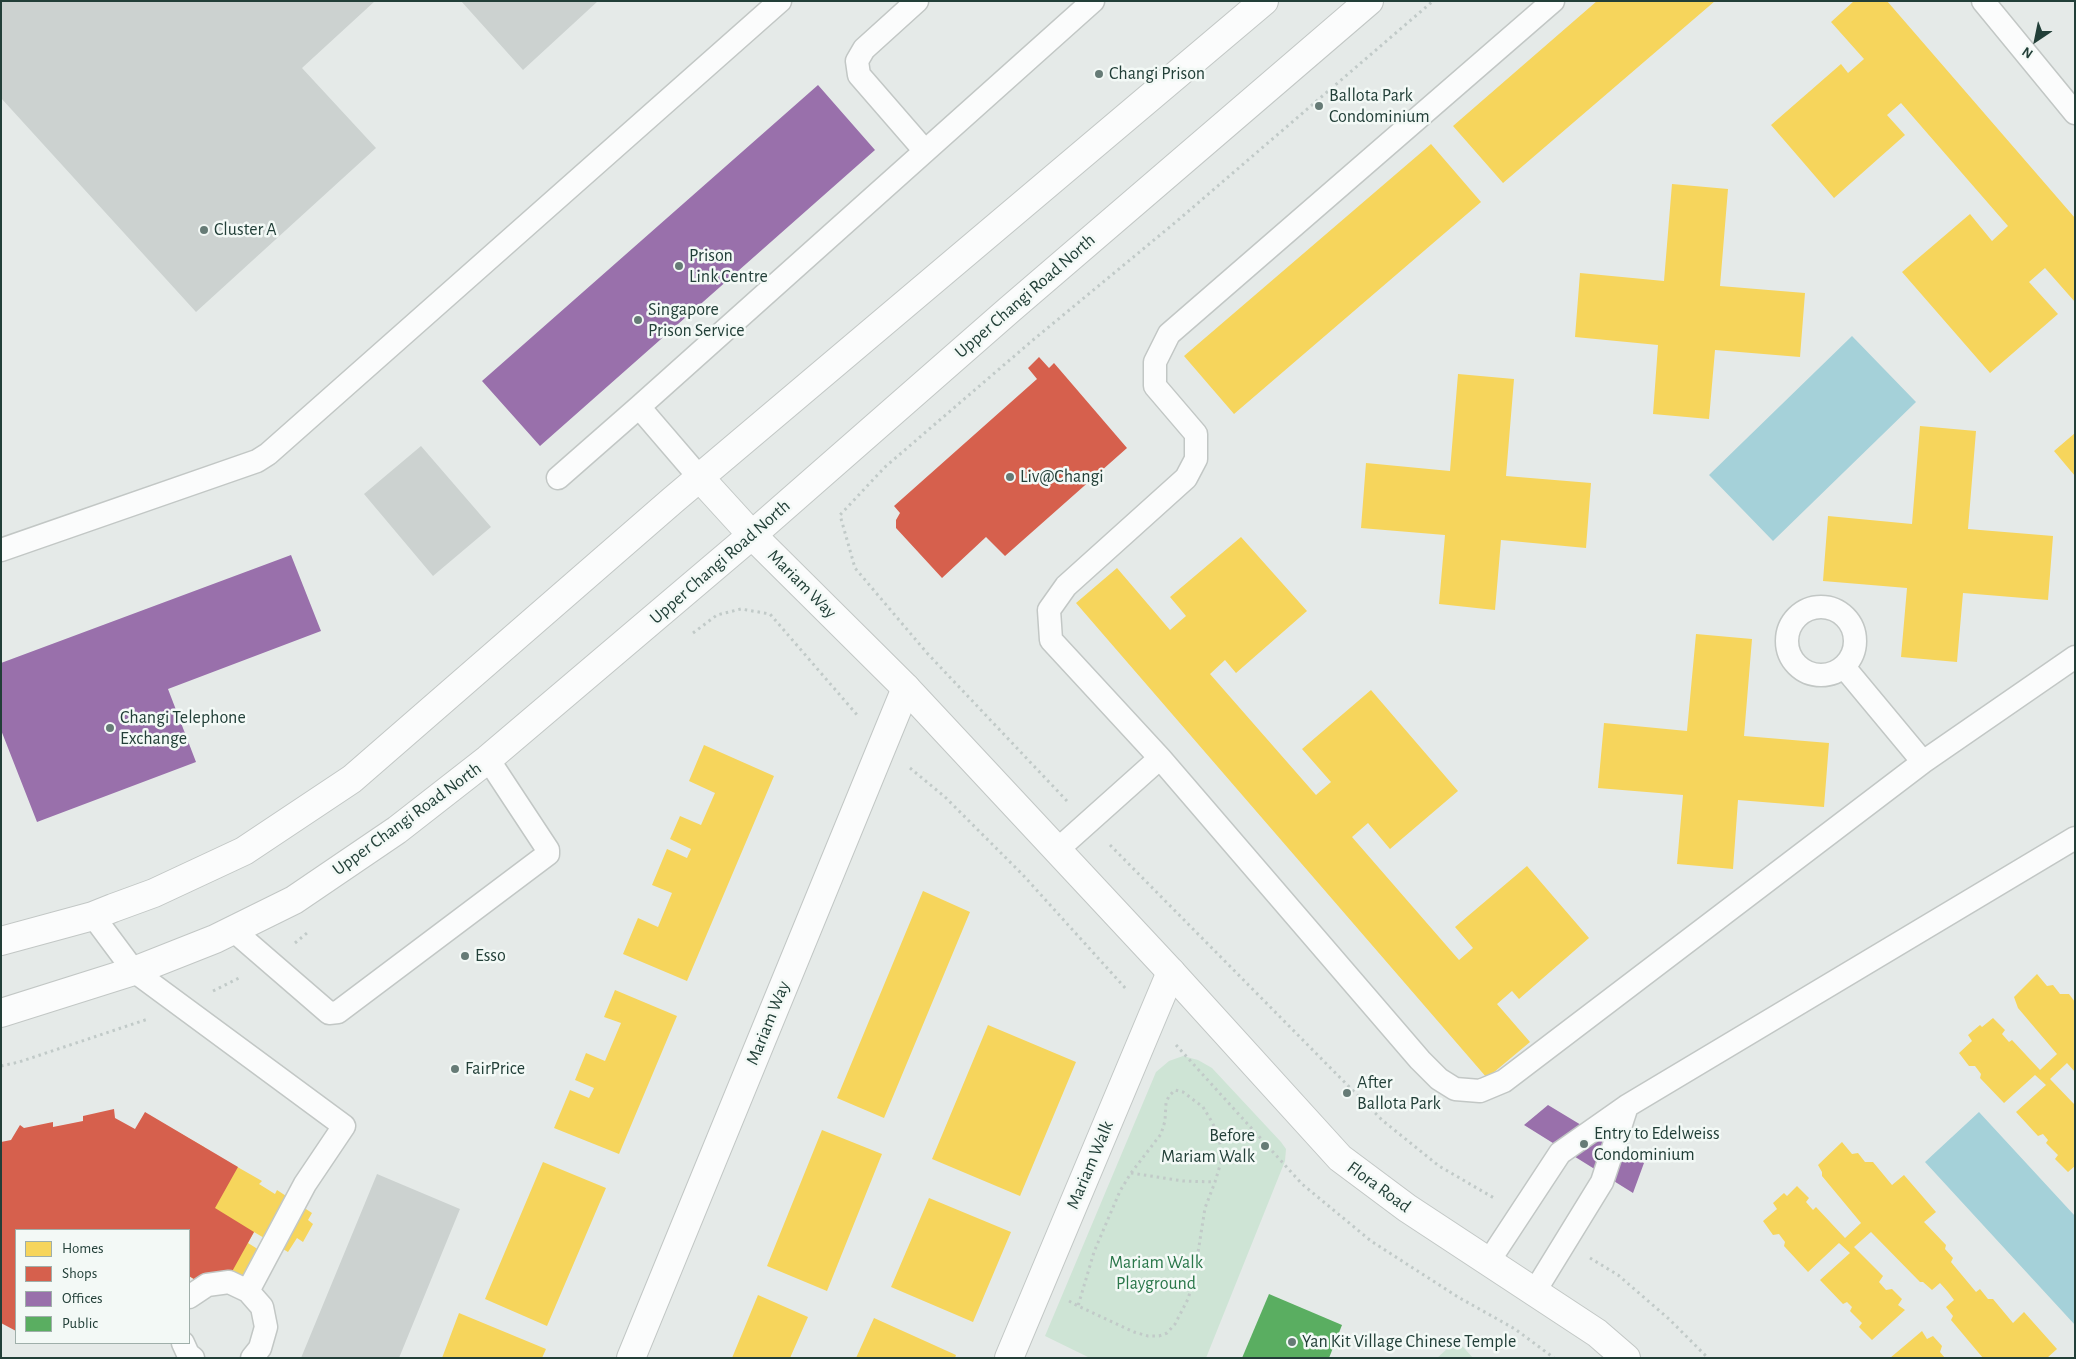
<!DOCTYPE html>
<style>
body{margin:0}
#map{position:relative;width:2076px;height:1359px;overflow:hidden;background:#e5eae8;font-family:"Alegreya Sans",sans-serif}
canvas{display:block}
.frame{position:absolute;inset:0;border:2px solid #223f38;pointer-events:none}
.legend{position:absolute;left:15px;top:1229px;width:175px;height:115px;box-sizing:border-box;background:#f3f9f6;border:1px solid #9fafaa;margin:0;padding:6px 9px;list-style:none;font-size:15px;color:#223f38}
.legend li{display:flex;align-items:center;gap:10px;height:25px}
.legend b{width:25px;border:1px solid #9fafaa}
.north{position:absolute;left:2011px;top:15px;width:50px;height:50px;-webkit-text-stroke:4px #f3f9f6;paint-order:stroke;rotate:214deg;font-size:14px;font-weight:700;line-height:20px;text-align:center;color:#223f38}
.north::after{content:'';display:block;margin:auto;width:18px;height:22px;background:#223f38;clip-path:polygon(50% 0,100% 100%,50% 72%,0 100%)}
</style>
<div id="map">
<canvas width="2076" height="1359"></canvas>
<div class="frame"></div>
<ul class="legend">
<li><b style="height:14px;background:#f6d55c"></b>Homes</li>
<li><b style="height:14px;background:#d6604d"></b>Shops</li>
<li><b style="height:14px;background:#9970ab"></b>Offices</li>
<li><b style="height:14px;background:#5aae61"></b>Public</li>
</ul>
<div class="north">N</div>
</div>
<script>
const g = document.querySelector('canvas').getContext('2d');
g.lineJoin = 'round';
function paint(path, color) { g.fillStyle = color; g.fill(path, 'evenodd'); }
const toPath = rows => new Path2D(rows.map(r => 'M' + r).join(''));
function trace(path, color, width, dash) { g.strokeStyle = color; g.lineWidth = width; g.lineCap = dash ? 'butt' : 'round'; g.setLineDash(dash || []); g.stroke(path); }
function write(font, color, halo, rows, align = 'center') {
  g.font = font + ' "Alegreya Sans",sans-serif'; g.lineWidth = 5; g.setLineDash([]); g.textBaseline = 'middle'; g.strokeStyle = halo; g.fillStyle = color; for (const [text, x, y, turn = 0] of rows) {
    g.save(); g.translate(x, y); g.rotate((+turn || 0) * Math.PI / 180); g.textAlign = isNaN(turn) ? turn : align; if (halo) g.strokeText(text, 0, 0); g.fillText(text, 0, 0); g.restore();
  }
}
paint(toPath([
 [1183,1056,1198,1060,1212,1068,1281,1142,1286,1149,1285,1161,1206,1358,1090,1358,1045,1336,1156,1072,1169,1061],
 [1457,1340,1473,1358,1437,1358]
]), '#cee4d5');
paint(toPath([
 [1852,336,1916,402,1773,541,1709,475],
 [1979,1112,2075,1216,2075,1325,1925,1162]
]), '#a5d1d9');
paint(toPath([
 [1597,1,1715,1,1503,183,1453,126],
 [1854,1,1887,1,2075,218,2075,302,2045,268,2029,282,2058,314,1990,373,1902,272,1970,214,1992,241,2008,226,1901,103,1887,115,1905,135,1834,198,1771,125,1841,64,1848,73,1864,59,1831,22],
 [1431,144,1481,202,1234,414,1184,356],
 [1672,184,1728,189,1720,286,1805,293,1800,357,1715,350,1709,419,1653,414,1658,345,1575,337,1580,273,1664,281],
 [1458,374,1514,379,1506,476,1591,483,1586,548,1501,540,1495,610,1439,604,1445,535,1361,528,1366,463,1450,471],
 [1920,426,1976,431,1968,529,2053,536,2048,600,1963,593,1957,662,1901,657,1907,588,1823,581,1828,516,1912,524],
 [2075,433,2075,476,2054,451],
 [1241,537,1307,611,1236,673,1225,660,1210,674,1316,795,1331,782,1302,749,1371,690,1458,791,1390,849,1368,823,1352,837,1459,960,1473,948,1455,927,1527,866,1589,938,1519,999,1512,991,1497,1004,1530,1042,1487,1078,1076,603,1117,568,1170,630,1186,616,1170,597],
 [1696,634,1752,639,1744,736,1829,743,1824,807,1738,800,1733,869,1677,864,1683,795,1598,788,1604,723,1687,731],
 [704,745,774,776,687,981,623,954,638,918,658,927,672,893,652,885,667,849,687,858,691,849,670,839,680,816,701,825,715,793,689,781],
 [923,891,970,912,884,1118,837,1098],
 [2037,974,2047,986,2053,985,2060,994,2069,994,2075,1002,2075,1072,2067,1063,2050,1079,2075,1105,2075,1166,2068,1172,2055,1159,2058,1155,2046,1143,2048,1140,2043,1134,2038,1136,2016,1112,2046,1085,2035,1075,2004,1103,1980,1078,1981,1074,1975,1066,1969,1066,1959,1053,1972,1041,1968,1035,1980,1025,1982,1027,1993,1018,2005,1030,2002,1034,2009,1042,2012,1040,2040,1070,2057,1054,2018,1008,2014,997],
 [615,990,677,1016,619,1154,554,1128,570,1090,589,1098,594,1088,575,1080,586,1053,605,1061,621,1023,604,1017],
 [988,1025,1076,1062,1020,1196,932,1159],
 [153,1122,161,1127,159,1131,172,1138,176,1131,204,1147,202,1150,232,1168,234,1165,262,1181,259,1184,275,1194,277,1190,312,1213,308,1220,313,1224,303,1242,297,1238,288,1252,254,1232,248,1243,272,1258,264,1272,222,1289,219,1295,189,1276,189,1230,133,1230,127,1227,126,1230,116,1225,121,1217,115,1213,125,1197,131,1201,140,1187,160,1200,164,1194,157,1190,162,1181,130,1162,138,1148,132,1144,143,1126,148,1129],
 [822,1130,882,1154,827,1291,767,1266],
 [28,1138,46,1148,43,1154,58,1163,50,1175,47,1173,41,1183,44,1184,36,1198,48,1205,61,1181,89,1198,87,1201,102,1209,98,1214,103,1217,95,1230,16,1230,16,1324,4,1316,1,1320,1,1165,3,1162,9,1165,17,1153,12,1150,17,1140,25,1145],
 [1842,1142,1852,1154,1858,1153,1865,1162,1873,1162,1892,1185,1904,1175,1936,1212,1924,1222,1946,1245,1945,1249,1953,1258,1951,1262,1976,1292,1980,1289,1988,1299,1993,1299,2013,1323,2024,1312,2057,1349,2047,1358,1983,1358,1951,1320,1953,1316,1946,1307,1954,1300,1948,1292,1940,1283,1932,1290,1923,1282,1920,1282,1871,1232,1854,1247,1883,1276,1879,1282,1886,1290,1892,1289,1902,1299,1898,1305,1905,1310,1872,1340,1859,1327,1862,1323,1850,1311,1852,1307,1847,1302,1843,1304,1820,1280,1850,1253,1839,1243,1808,1272,1784,1246,1785,1242,1779,1234,1773,1235,1763,1221,1777,1209,1773,1203,1784,1193,1787,1196,1797,1186,1809,1198,1806,1202,1813,1210,1816,1207,1845,1238,1861,1223,1822,1176,1822,1172,1818,1165],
 [543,1162,606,1188,547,1326,485,1299],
 [929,1198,1011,1232,973,1322,891,1287],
 [758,1295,808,1317,790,1358,732,1358],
 [459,1313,546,1349,542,1358,442,1358],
 [874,1318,956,1355,955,1358,856,1358],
 [1922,1331,1927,1339,1933,1336,1942,1346,1940,1352,1945,1358,1890,1358]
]), '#f6d55c');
paint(toPath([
 [1039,357,1049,368,1054,363,1127,448,1005,556,986,537,942,578,896,528,896,520,900,513,894,506,1037,379,1028,368],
 [114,1109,115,1118,135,1129,145,1112,238,1167,215,1208,254,1232,219,1295,189,1276,189,1230,16,1230,16,1331,1,1323,1,1142,11,1140,20,1125,24,1128,53,1122,53,1127,83,1121,83,1116]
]), '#d6604d');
paint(toPath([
 [818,85,875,150,540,446,482,381],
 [291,555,321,631,168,689,196,762,37,822,1,730,1,663],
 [1548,1105,1644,1163,1633,1193,1524,1125]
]), '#9970ab');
paint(toPath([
 [1269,1294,1342,1325,1329,1358,1242,1358]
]), '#5aae61');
paint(toPath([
 [1,1,375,1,302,68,376,148,196,312,1,98],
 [461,1,598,1,523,70],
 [421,446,491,527,433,576,364,494],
 [377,1174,460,1209,399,1358,301,1358]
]), '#ccd2d0');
const service = toPath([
 [917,1,864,49,857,61,859,75,925,151],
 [1553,1,1169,334,1155,362,1155,386,1196,434,1196,459,1186,478,1066,586,1049,610,1051,640,1160,758,1420,1060,1439,1079,1455,1089,1480,1091,1504,1081,1923,762,2075,657],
 [1983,1,2075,113],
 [639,407,700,478],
 [558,478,639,407,1093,1],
 [1,550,257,461,268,454,780,1],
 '1787 641a34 34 0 1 1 68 0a34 34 0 1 1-68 0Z',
 [1844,667,1923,762],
 [1056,851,1160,758],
 [93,916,134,971,344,1126,305,1184,248,1291],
 [233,930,329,1013,338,1012,548,854,548,850,488,759],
 [1489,1261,1560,1153,1627,1106,2075,838],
 [1535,1291,1602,1182,1627,1106],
 [189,1297,207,1285,229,1282,248,1291,262,1307,266,1327,260,1348,252,1358],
 [183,1343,188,1354,193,1358]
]);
const minor = toPath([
 [631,1358,906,688],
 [1009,1358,1171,972]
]);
const tertiary = toPath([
 [700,478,752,535,906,688,1171,972,1340,1158,1407,1208,1597,1333,1626,1358],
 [1,941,93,916,113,908,154,893,244,851,352,779,673,500,1264,1],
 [1,1013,134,971,215,939,294,900,397,830,488,759,752,535,1009,310,1369,1]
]);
trace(service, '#c2c7c5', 25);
trace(minor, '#c2c7c5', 30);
trace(tertiary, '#c2c7c5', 30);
trace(toPath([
 [693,633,717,615,741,609,770,614,858,716],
 [910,768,945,797,1023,875,1127,990],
 [1067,801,927,653,855,568,840,515,885,467,1033,340,1177,221,1433,1],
 [1110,845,1382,1120,1439,1166,1494,1198],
 [295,943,307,933],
 [213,991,241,977],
 [1176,1045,1302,1184,1371,1241,1458,1297,1515,1329,1554,1358],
 [1,1066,19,1062,148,1019],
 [1131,1173,1183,1181,1215,1182],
 [1590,1258,1618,1275,1669,1319,1708,1358],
 [1069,1301,1078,1306,1134,1332,1148,1336,1159,1336,1167,1333,1175,1324,1188,1299,1194,1278,1205,1208,1215,1182,1221,1162,1221,1149,1218,1134,1212,1122,1203,1107,1183,1092,1175,1090,1169,1096,1166,1103,1165,1121,1161,1134,1131,1173,1120,1191,1094,1252,1078,1306]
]), '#c1cac8', 3, [2.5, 4]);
trace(service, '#fbfcfc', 22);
trace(minor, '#fbfcfc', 28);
trace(tertiary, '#fbfcfc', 28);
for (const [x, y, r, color] of [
 [1099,74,5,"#667b76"],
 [1319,106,5,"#667b76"],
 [204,230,5,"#667b76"],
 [679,266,5,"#667b76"],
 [638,320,5,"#667b76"],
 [1010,477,5,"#667b76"],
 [110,728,5,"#667b76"],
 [465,956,5,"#667b76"],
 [455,1069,5,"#667b76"],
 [1347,1093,5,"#667b76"],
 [1584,1144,5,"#667b76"],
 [1265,1146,5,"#667b76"],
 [1292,1342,5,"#667b76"]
]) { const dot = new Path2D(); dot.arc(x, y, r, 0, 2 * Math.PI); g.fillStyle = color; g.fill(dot); trace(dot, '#f3f9f6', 2); }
write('18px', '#223f38', '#f3f9f6', [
 ["Changi Prison",1109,74],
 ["Ballota Park",1329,96],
 ["Condominium",1329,117],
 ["Cluster A",214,230],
 ["Prison",689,256],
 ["Link Centre",689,277],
 ["Singapore",648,310],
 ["Prison Service",648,331],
 ["Liv@Changi",1020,477],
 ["Changi Telephone",120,718],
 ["Exchange",120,739],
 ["Esso",475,956],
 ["FairPrice",465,1069],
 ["After",1357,1083],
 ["Ballota Park",1357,1104],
 ["Entry to Edelweiss",1594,1134],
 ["Condominium",1594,1155],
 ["Before",1255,1136,"right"],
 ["Mariam Walk",1255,1157,"right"],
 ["Yan Kit Village Chinese Temple",1302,1342]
], 'left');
write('18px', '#223f38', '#f3f9f6', [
 ["Upper Changi Road North",1025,296,-41],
 ["Upper Changi Road North",720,562,-41],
 ["Mariam Way",802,584,45],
 ["Upper Changi Road North",407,819,-36],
 ["Mariam Way",768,1023,-68],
 ["Mariam Walk",1090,1165,-67],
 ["Flora Road",1379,1187,36]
]);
write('18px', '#2a774a', '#f3f9f6', [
 ["Mariam Walk",1156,1263],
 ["Playground",1156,1284]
]);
</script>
